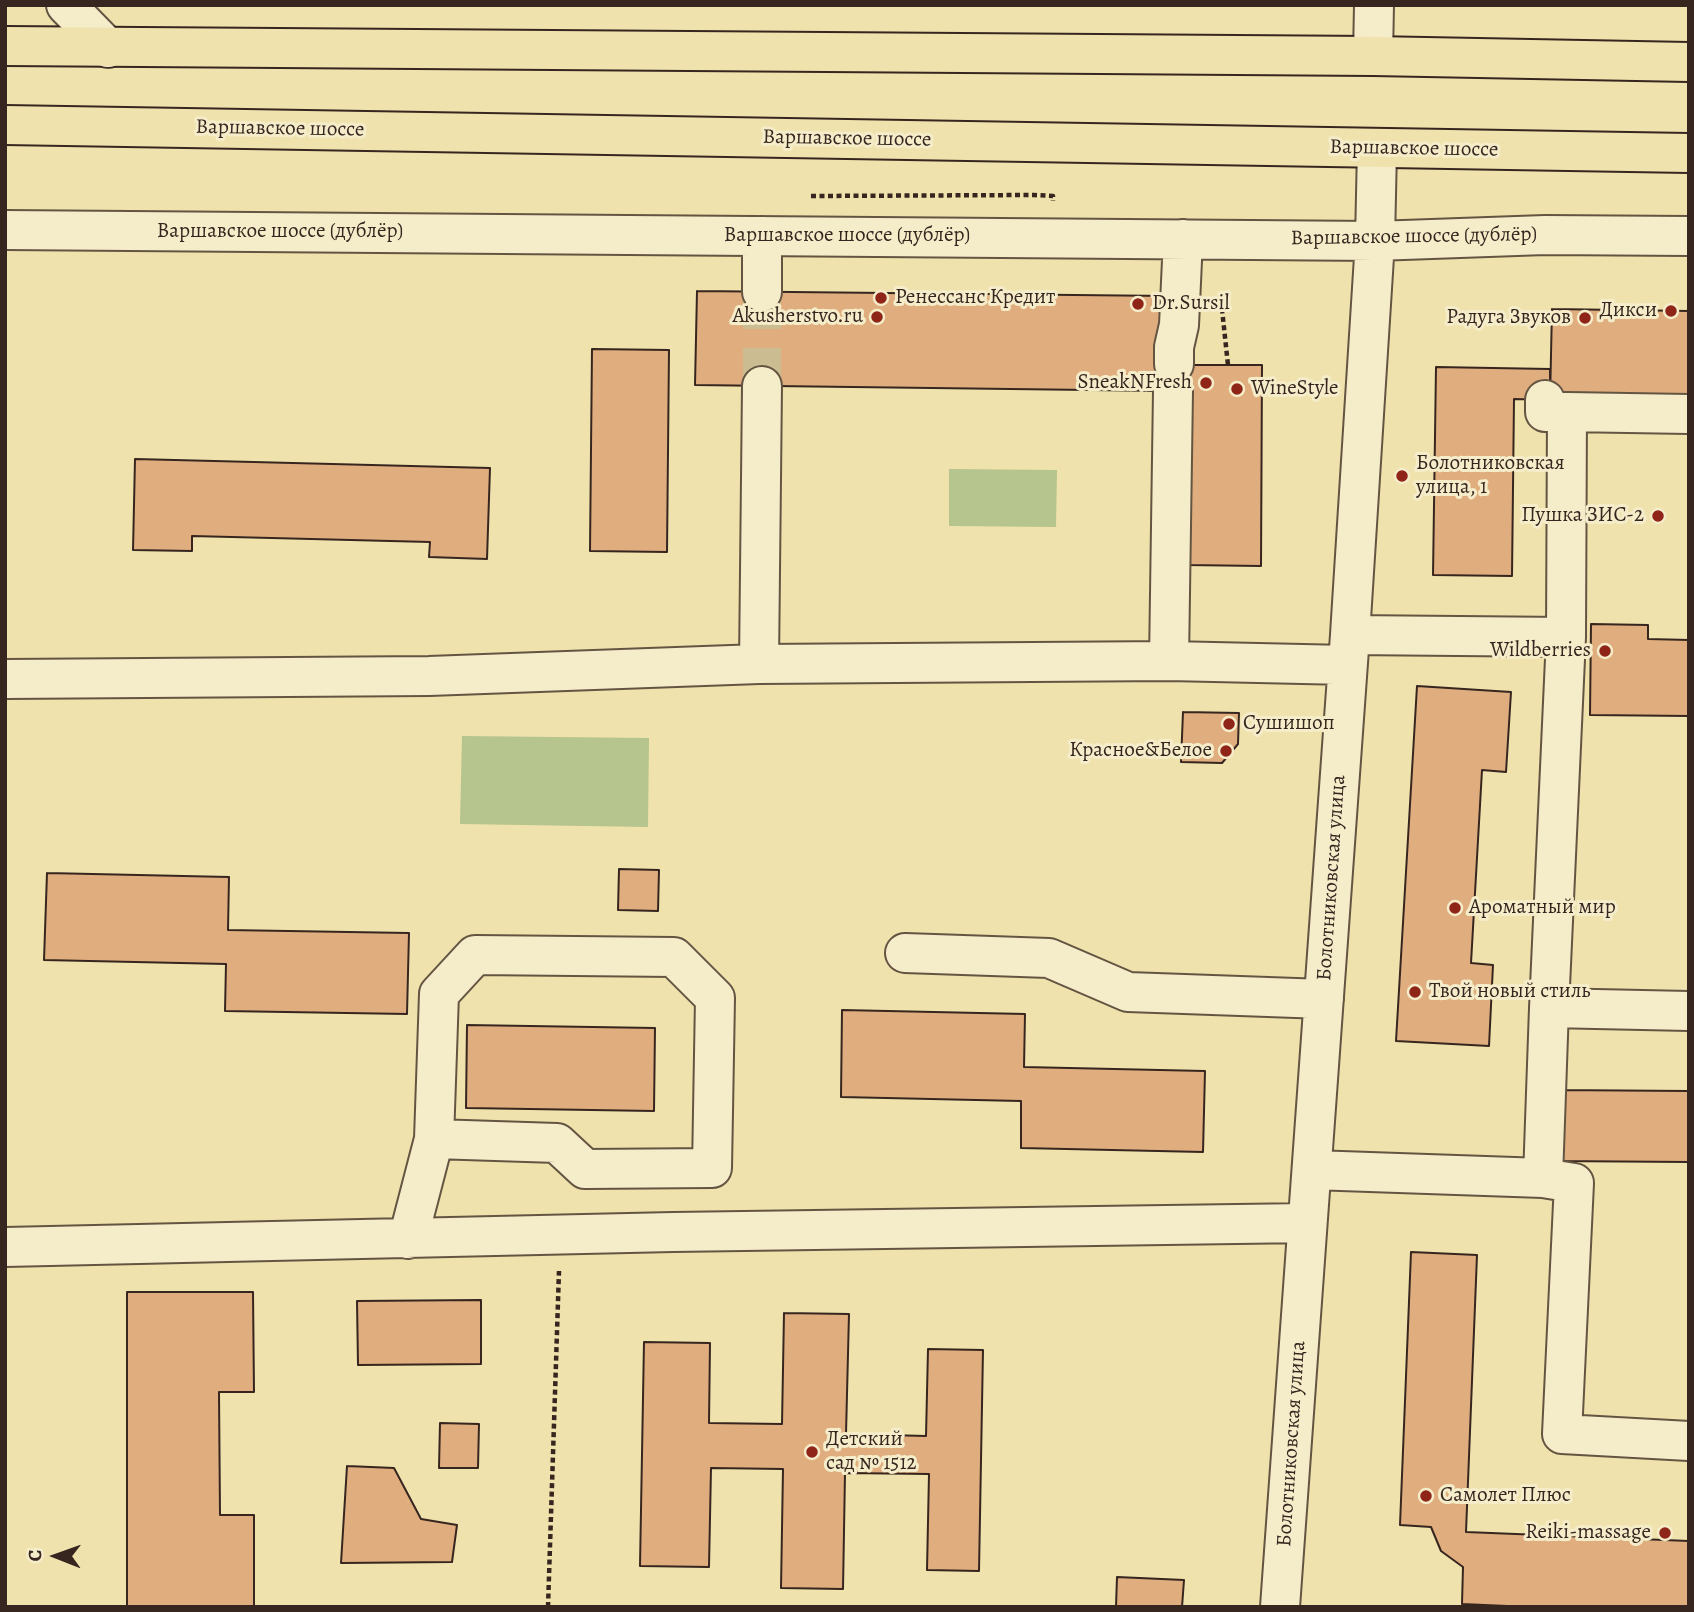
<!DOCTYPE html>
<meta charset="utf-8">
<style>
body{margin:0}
#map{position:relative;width:1694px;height:1612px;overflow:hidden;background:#f0e2ad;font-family:Alegreya,serif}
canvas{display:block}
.frame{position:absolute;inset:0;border:7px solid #36261f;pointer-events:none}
.north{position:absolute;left:21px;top:1521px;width:70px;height:70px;-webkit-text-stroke:5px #f5ecca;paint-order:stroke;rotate:271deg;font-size:19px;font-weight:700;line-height:28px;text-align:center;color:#36261f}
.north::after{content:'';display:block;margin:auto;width:24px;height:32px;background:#36261f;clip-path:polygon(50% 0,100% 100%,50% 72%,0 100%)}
</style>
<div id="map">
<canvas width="1694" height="1612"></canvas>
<div class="frame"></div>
<div class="north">С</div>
</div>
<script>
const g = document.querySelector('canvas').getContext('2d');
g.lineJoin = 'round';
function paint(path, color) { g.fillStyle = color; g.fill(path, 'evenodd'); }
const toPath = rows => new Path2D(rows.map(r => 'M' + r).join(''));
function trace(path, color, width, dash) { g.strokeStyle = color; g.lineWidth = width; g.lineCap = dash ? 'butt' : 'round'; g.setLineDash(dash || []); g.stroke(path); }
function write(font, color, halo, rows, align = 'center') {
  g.font = font + ' Alegreya,serif'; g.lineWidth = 6; g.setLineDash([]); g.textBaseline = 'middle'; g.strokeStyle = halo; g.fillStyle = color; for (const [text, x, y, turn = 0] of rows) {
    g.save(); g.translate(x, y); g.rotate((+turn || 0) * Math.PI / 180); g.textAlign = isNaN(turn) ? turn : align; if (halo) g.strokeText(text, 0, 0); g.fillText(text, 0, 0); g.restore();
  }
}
paint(toPath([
 [949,469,1057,470,1056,527,949,526],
 [462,736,649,738,648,827,460,824]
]), '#b6c48d');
const building = toPath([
 [697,291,1169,296,1168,391,695,385,697,291],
 [1552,309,1689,311,1689,403,1550,401,1552,309],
 [592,349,669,350,667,552,590,551,592,349],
 [1168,365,1262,365,1261,566,1186,565,1168,365],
 [1436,367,1550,369,1550,400,1514,399,1512,576,1433,575,1436,367],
 [135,459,490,468,487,559,429,557,430,542,192,536,192,551,133,550,135,459],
 [1591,624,1648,625,1648,639,1689,640,1689,716,1590,715,1591,624],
 [1417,686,1511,692,1506,772,1482,770,1471,963,1493,965,1489,1046,1396,1041,1417,686],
 [1183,712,1239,713,1238,744,1222,763,1181,762,1183,712],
 [619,869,659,870,658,911,618,910,619,869],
 [47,873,229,877,228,930,409,933,407,1014,225,1011,226,964,44,960,47,873],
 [842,1010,1025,1014,1024,1067,1205,1071,1203,1152,1021,1148,1021,1101,841,1097,842,1010],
 [467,1025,655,1028,654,1111,466,1108,467,1025],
 [1554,1090,1689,1091,1689,1162,1553,1161,1554,1090],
 [1411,1252,1477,1255,1466,1532,1689,1541,1689,1607,1530,1607,1462,1604,1463,1567,1441,1551,1431,1527,1400,1525,1411,1252],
 [127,1292,253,1292,254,1392,219,1392,220,1515,254,1515,254,1607,127,1607,127,1292],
 [481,1300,481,1364,358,1365,357,1301,481,1300],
 [784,1313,849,1314,846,1434,926,1436,928,1349,983,1350,979,1571,927,1570,929,1474,845,1473,843,1589,781,1588,783,1469,711,1468,709,1567,640,1566,644,1342,710,1343,709,1423,782,1424,784,1313],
 [440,1423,479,1424,478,1468,439,1468,440,1423],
 [347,1466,394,1468,421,1519,457,1525,452,1562,341,1563,347,1466],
 [1117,1577,1184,1580,1182,1607,1116,1607,1117,1577]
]);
paint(building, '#e0ae7e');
trace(building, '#36261f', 2);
trace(toPath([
 [762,386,762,292]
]), '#cbbc91', 38, [38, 19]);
const minor = toPath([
 [66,5,108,48],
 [1373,56,1374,5],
 [5,230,1375,241,1545,235,1689,236],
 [762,292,762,236],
 [1174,364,1174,347,1179,325,1183,239],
 [1545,400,1545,412,1567,412,1566,637],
 [1567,412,1689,414],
 [1350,635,1566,637,1549,1008],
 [1169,661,1173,391],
 [759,664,762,386],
 [5,679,429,676,759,664,1169,661,1347,665],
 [905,953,1049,958,1128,992,1324,999],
 [1312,1170,1543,1178,1549,1008,1689,1011],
 [1543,1178,1574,1183,1562,1434,1689,1441],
 [408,1239,434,1139,439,994,475,955,674,957,715,998,712,1168,585,1169,557,1143,434,1139],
 [5,1247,673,1232,1307,1223],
 [1280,1607,1350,635,1375,241,1377,149]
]);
const major = toPath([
 [5,46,1373,56,1689,62],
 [5,125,1689,153]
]);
trace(minor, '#645542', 42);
trace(major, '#36261f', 42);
trace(toPath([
 [811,196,1034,195,1053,196,1053,201],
 [1221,300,1228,365],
 [548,1607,559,1271]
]), '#36261f', 4.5, [5, 3.5]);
trace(minor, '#f5ecca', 38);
trace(major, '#f0e2ad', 38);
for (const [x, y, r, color] of [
 [881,298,7,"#8f2418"],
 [1138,304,7,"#8f2418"],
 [1671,311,7,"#8f2418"],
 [877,317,7,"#8f2418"],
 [1585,318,7,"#8f2418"],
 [1206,383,7,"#8f2418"],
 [1237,389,7,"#8f2418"],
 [1402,476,7,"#8f2418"],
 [1658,516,7,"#8f2418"],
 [1605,651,7,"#8f2418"],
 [1229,724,7,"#8f2418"],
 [1226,751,7,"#8f2418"],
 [1455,908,7,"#8f2418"],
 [1415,992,7,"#8f2418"],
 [812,1452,7,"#8f2418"],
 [1426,1496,7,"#8f2418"],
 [1665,1533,7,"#8f2418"]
]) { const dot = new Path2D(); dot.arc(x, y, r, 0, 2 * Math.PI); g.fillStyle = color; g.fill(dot); trace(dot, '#f5ecca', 2.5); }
write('21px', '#36261f', '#f5ecca', [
 ["Варшавское шоссе",280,129,1],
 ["Варшавское шоссе",847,139,1],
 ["Варшавское шоссе",1414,149,1],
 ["Варшавское шоссе (дублёр)",280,232],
 ["Варшавское шоссе (дублёр)",847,236],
 ["Варшавское шоссе (дублёр)",1414,237,-1],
 ["Болотниковская улица",1332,878,-86],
 ["Болотниковская улица",1292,1444,-86]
]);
write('21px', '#36261f', '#f5ecca', [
 ["Ренессанс Кредит",895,298],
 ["Dr.Sursil",1152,304],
 ["Дикси",1657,311,"right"],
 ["Akusherstvo.ru",863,317,"right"],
 ["Радуга Звуков",1571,318,"right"],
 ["SneakNFresh",1192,383,"right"],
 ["WineStyle",1251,389],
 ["Болотниковская",1416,464],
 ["улица, 1",1416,488],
 ["Пушка ЗИС-2",1644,516,"right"],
 ["Wildberries",1591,651,"right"],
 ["Сушишоп",1243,724],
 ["Красное&Белое",1212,751,"right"],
 ["Ароматный мир",1469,908],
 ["Твой новый стиль",1429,992],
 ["Детский",826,1440],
 ["сад № 1512",826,1464],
 ["Самолет Плюс",1440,1496],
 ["Reiki-massage",1651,1533,"right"]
], 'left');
</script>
